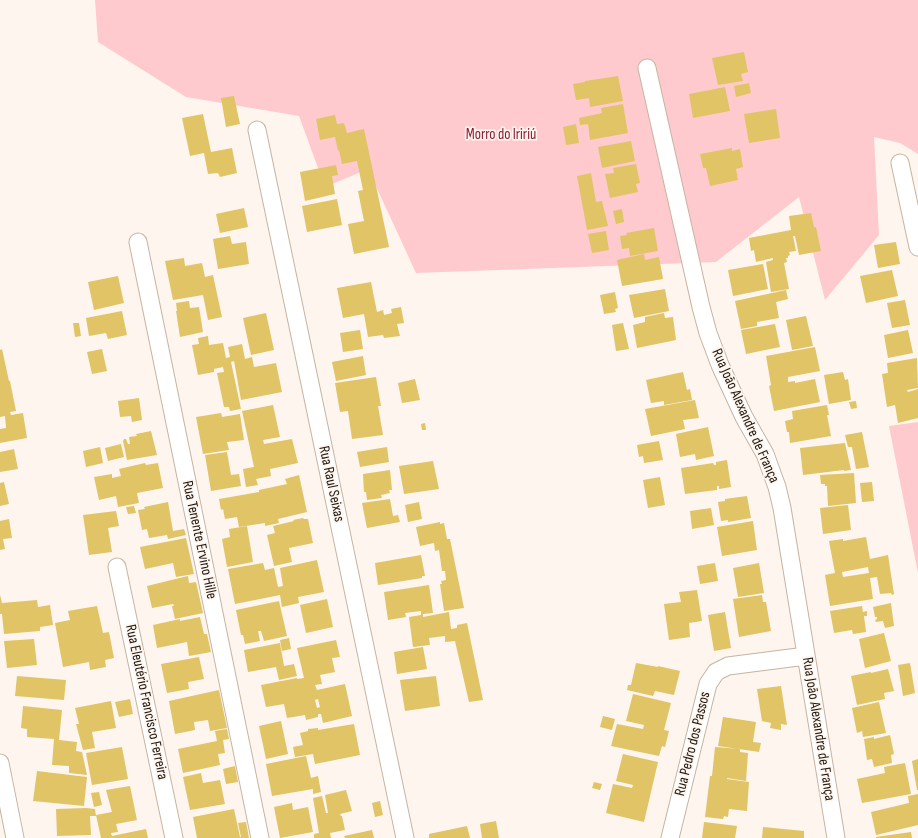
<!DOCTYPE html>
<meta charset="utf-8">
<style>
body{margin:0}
canvas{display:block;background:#fdf5ee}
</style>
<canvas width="918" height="838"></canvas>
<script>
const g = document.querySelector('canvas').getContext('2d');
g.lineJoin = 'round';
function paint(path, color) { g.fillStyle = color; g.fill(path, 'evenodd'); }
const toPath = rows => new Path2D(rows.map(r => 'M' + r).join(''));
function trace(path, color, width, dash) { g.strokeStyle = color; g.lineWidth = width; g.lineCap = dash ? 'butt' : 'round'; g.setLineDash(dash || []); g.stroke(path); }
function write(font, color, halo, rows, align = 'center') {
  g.font = font + ' "Sofia Sans Condensed",sans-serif'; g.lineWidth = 3.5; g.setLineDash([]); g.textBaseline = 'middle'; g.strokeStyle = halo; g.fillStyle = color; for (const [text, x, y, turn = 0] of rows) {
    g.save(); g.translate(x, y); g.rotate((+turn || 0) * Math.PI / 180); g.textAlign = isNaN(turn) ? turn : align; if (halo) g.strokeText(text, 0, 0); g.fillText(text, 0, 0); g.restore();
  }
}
paint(toPath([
 [95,0,918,0,918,154,900,143,874,137,879,235,825,300,799,197,716,262,416,273,368,169,325,187,299,116,186,97,98,42],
 [918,422,918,573,889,426]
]), '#ffcace');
paint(toPath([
 [744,52,748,72,741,74,743,81,718,85,712,58],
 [618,76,623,101,590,107,589,98,576,100,573,84,585,82,585,81],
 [749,83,751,93,736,97,734,86],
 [725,87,730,111,693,118,689,94],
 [234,96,240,124,226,127,221,98],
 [623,104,628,133,590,140,588,124,580,125,579,118,602,113,601,108],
 [776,109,780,138,749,143,744,114],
 [203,114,211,152,232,148,237,173,220,177,218,173,208,174,204,153,190,156,182,118],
 [335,115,337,124,344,123,347,133,364,129,389,247,354,254,348,224,364,221,358,191,363,190,357,161,342,164,339,150,338,151,335,137,320,140,316,119],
 [576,124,579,143,566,145,563,127],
 [631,141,635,161,602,168,598,147],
 [732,148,732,151,740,149,743,167,736,169,738,180,710,186,706,168,703,168,700,154],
 [636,164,640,183,636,184,638,192,610,198,605,174,614,173,613,168],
 [336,165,338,175,332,176,335,194,305,201,300,172],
 [591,173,596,202,602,201,608,226,587,230,577,176],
 [337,199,342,225,307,232,302,206],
 [244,208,248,227,220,233,216,214],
 [622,209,624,222,616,224,613,211],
 [811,213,814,227,816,227,821,251,799,255,795,236,793,236,796,251,789,252,790,255,788,256,788,258,786,258,787,262,784,263,789,289,771,292,766,262,773,260,773,258,756,262,754,250,751,251,749,238,791,230,789,216],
 [654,228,658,251,630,256,629,248,622,249,620,236,627,235,626,233],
 [606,231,609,250,592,253,588,234],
 [230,236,232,244,246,242,249,264,218,269,213,239],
 [896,242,900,264,878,268,874,245],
 [644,254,645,260,659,257,663,279,622,286,617,260],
 [184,258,185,266,202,263,205,277,213,275,222,317,208,320,203,295,173,300,165,261],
 [763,264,768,289,733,296,728,270],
 [892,270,898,296,866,303,860,276],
 [118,276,124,303,94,310,88,282],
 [371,282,377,312,383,310,384,315,392,313,391,309,401,307,404,323,397,324,400,336,384,338,383,335,368,337,364,314,343,318,337,288],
 [665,289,669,311,634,318,629,295],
 [786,290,788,299,776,302,779,318,757,322,757,326,741,329,735,301],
 [615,292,618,308,615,309,616,312,604,314,600,295],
 [905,300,910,325,892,328,887,303],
 [189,301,190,308,199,307,203,332,180,337,176,311,177,311,176,303],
 [122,311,127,335,108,339,106,333,89,336,86,318],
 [266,313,274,350,251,355,243,318],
 [664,313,665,318,673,317,676,340,637,348,633,325,645,322,645,317],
 [806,316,813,346,792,350,786,320],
 [73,323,79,323,81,336,75,337],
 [623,323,629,349,616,351,612,325],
 [775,324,780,347,746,354,741,330],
 [360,330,363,349,343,352,340,333],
 [908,330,913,353,888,358,884,335],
 [208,336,209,345,223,343,226,358,230,357,228,347,242,344,245,359,252,357,254,367,276,363,282,392,241,400,234,361,231,362,241,409,230,411,229,407,224,407,217,373,224,372,223,367,214,369,214,372,198,375,192,345,199,344,198,338],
 [815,347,820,371,788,377,788,382,795,381,795,383,815,379,820,402,774,411,769,386,771,385,766,356],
 [2,349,9,381,10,381,16,411,10,412,11,415,23,413,27,438,0,443,0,429,6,428,5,416,0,417,0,350],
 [102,349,107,371,92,374,87,352],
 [363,356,366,375,336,381,332,362],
 [917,358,918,388,907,390,908,392,918,389,918,418,898,423,895,405,887,407,882,374,888,373,887,363],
 [683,372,687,390,690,389,692,400,664,405,664,401,651,403,646,380],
 [843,372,845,380,848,379,851,400,829,404,824,375],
 [376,377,381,406,378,406,383,435,352,439,348,411,340,412,335,383],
 [415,379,420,400,402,403,398,383],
 [139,398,142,420,132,422,131,416,120,417,118,401],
 [695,400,699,418,683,420,685,429,651,436,645,409],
 [856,401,857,408,851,409,849,402],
 [273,405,280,437,263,440,264,444,292,439,298,463,270,469,271,476,256,479,258,485,246,487,243,469,254,467,242,411],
 [827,405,829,415,827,415,831,436,790,443,789,432,787,432,785,421,793,419,792,411],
 [221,413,222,417,240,414,244,440,227,442,229,450,203,454,196,417],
 [425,423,426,430,422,430,421,424],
 [708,427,714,456,696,460,695,454,680,457,676,434],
 [151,431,157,455,127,460,123,441,124,439,126,439,128,444,130,444,129,437,137,436,136,434],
 [862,432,869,467,856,469,852,447,848,447,845,435],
 [659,441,663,460,644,463,643,456,639,457,637,445],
 [845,443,851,470,844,471,844,470,803,475,800,448],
 [121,444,124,457,108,461,105,448],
 [100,447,103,463,86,467,83,451],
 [387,447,389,462,360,467,357,452],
 [14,449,18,469,0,472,0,452],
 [227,452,231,475,239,474,241,486,211,491,205,455],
 [727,460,731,487,719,489,719,486,717,486,717,490,685,494,681,468,713,463,714,465,716,465,716,462],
 [433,461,439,489,404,494,399,466],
 [145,463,146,465,158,463,163,488,137,493,139,503,118,507,116,496,99,500,94,477,112,474,112,478,121,476,119,469],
 [390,470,392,490,389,490,390,493,381,495,382,498,367,500,366,492,364,492,363,474],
 [854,473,856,503,828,506,827,486,825,486,825,484,821,484,820,475],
 [299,475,307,512,278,519,279,523,265,526,265,523,239,527,237,517,225,519,223,509,221,510,219,499,259,492,259,490,287,484,285,479],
 [660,477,665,505,648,508,643,480],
 [4,482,9,504,0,506,0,483],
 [872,482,874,501,862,502,860,483],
 [747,496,751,518,728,522,728,520,721,521,718,502,725,501,725,499],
 [390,499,393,516,398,515,400,522,367,528,362,503],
 [168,502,173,531,184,529,186,535,168,539,167,535,149,538,147,529,142,530,138,510,145,509,144,507],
 [419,502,422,519,408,522,405,505],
 [848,505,851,530,823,534,820,508],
 [134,506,136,513,128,514,126,507],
 [711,508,714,525,692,529,690,511],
 [116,511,119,526,108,528,112,552,89,555,83,515],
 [303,518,304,519,308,519,313,543,289,548,292,562,274,566,267,535,275,533,273,526,294,521,293,520],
 [9,519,12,538,3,539,5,549,0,550,0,521],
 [753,521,757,550,722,556,717,527],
 [440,522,440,524,444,523,447,539,450,539,464,608,444,611,440,584,442,584,441,581,446,580,445,571,442,571,439,550,435,551,434,543,420,546,416,527],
 [247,526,253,562,227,567,222,539,230,537,229,529],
 [866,537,870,559,888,555,894,594,892,595,891,593,880,594,877,577,870,578,873,599,830,606,825,575,835,573,829,541,843,539,843,541],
 [868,567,869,573,843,577,842,572],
 [186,538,194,574,176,577,173,563,145,569,140,547],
 [421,555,425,576,422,576,422,578,378,585,375,563],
 [317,560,324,592,298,597,299,603,282,607,280,595,235,604,228,569,263,563,265,570,274,568,278,587,283,586,280,568],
 [715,563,718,581,700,584,697,566],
 [759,563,764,593,738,597,733,568],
 [188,576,189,583,196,582,203,613,175,619,172,606,174,606,173,604,152,608,147,586],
 [429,585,433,613,423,614,423,617,449,612,451,629,457,628,457,625,467,623,483,700,469,702,455,641,445,642,445,636,429,638,430,645,413,647,409,617,421,615,421,611,405,613,406,617,388,620,384,592],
 [697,590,702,621,689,623,690,637,669,640,664,604,681,602,679,592],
 [0,595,2,603,37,600,38,607,50,605,53,625,40,627,40,631,4,634,2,614,0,614],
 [762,595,763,602,766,602,771,631,739,637,733,599],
 [327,599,333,627,306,633,300,605],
 [279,601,287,636,264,641,261,631,258,631,260,641,245,644,243,635,241,635,236,610],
 [891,603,894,626,885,628,883,621,876,622,875,620,877,619,877,617,875,617,873,607],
 [97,606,103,633,109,632,114,658,105,660,106,667,90,670,89,662,63,667,55,623,70,620,68,611],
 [862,606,863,612,867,611,867,616,864,616,866,632,853,634,852,630,834,633,830,611],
 [725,612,731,648,714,651,708,615],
 [200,617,204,634,207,634,211,652,189,656,187,642,157,648,153,625,180,619,180,621],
 [884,633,891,661,865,668,859,639],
 [289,638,291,649,282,651,280,640],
 [34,639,37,665,7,668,4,641],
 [336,640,340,657,332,658,335,672,320,675,322,684,315,685,317,690,345,684,352,716,323,723,321,714,318,714,318,717,306,720,305,715,287,718,284,704,266,707,261,685,297,678,297,679,304,678,297,648],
 [318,699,320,707,317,708,315,700],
 [280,643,284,666,294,664,297,676,279,680,276,667,248,672,244,650],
 [423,647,427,669,397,674,394,652],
 [199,657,204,679,188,682,189,689,167,693,161,664],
 [636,663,658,667,658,666,680,671,674,695,655,691,653,696,627,690,628,685,631,685],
 [910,663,915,693,903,696,898,665],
 [888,669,894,691,884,693,885,699,857,705,851,676,871,672,871,673],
 [17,676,66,680,64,700,15,696],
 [436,676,440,706,405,711,400,680],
 [781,686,787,725,781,724,781,730,770,728,771,723,762,721,757,689],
 [219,690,227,728,210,731,208,720,194,722,195,730,175,734,169,701],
 [633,694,671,703,664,730,669,731,665,747,662,746,659,756,611,746,617,724,643,729,644,725,626,721],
 [130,699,133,714,119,717,115,702],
 [111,701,116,728,92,732,95,748,83,750,76,724,79,724,75,708],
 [879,702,886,733,863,737,862,731,857,733,852,708],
 [23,706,62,710,59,740,77,742,76,751,82,752,87,775,69,773,69,766,52,765,54,739,27,737,27,729,21,728],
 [603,716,615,719,612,730,600,727],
 [723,717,756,722,753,742,761,743,759,752,718,746],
 [281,721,288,754,266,759,259,726],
 [354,724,360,755,315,764,313,754,295,757,293,747,303,745,300,733,308,731,308,729,318,728,318,730],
 [227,729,229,739,223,740,225,753,218,754,220,765,183,773,178,749,217,741,215,731],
 [890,735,894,754,891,755,892,763,874,767,872,759,867,760,864,739,874,737,874,739],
 [122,747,128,779,92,785,86,753],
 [715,747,740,749,740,752,748,753,746,781,727,778,727,779,749,782,747,811,729,809,728,817,724,816,723,819,705,817,710,776,712,776],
 [623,754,658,762,644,822,606,813,613,784,632,788,633,785,616,781],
 [306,756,311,778,318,776,321,792,313,794,313,789,272,796,266,764],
 [918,759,918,790,917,790,912,761],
 [905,763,911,794,862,803,857,779,885,773,884,767],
 [235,766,238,782,226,784,223,769],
 [37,771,87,777,84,806,33,801],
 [201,773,203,783,220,780,225,804,190,810,183,777],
 [594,782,602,784,600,790,592,788],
 [130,786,137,820,116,824,118,832,111,833,112,836,146,829,148,838,101,838,96,815,112,812,106,790],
 [346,790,352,811,340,814,341,816,342,816,345,830,330,833,331,838,314,838,314,834,319,833,313,798,322,796,326,813,328,813,325,795],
 [99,792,102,805,94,807,91,793],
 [918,794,918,825,876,835,871,812,909,803,908,796],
 [380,801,383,815,375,817,372,803],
 [292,803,293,810,308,807,313,832,280,838,274,807],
 [86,808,95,809,96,816,90,816,91,835,57,836,56,809],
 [234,809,240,837,241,837,238,823,246,822,249,838,197,838,193,817],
 [496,821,499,838,482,838,480,824],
 [704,822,737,826,735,838,702,838],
 [467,826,470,838,429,838,429,834],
 [763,827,804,831,804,838,762,838],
 [372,830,374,838,345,838,344,836],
 [911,832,912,838,876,838,876,837]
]), '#e0c466');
const minor = toPath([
 [647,68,701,307,708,333,720,365,744,417,765,454,777,487,782,508,836,838],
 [257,130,405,838],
 [900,163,918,247],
 [138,242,260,838],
 [117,567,174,838],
 [0,763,15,838],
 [670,838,708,684,716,672,728,666,806,656]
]);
trace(minor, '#c6b4a2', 19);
trace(minor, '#fff', 17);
write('15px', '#8b1935', '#fdf5ee', [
 ["Morro do Iririú",501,135]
]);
write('15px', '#1e1710', '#fdf5ee', [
 ["Rua João Alexandre de França",745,416,66],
 ["Rua Raul Seixas",331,484,78],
 ["Rua Tenente Ervino Hille",199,540,78],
 ["Rua Eleutério Francisco Ferreira",146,702,78],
 ["Rua João Alexandre de França",818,729,81],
 ["Rua Pedro dos Passos",693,744,-76]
]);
</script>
